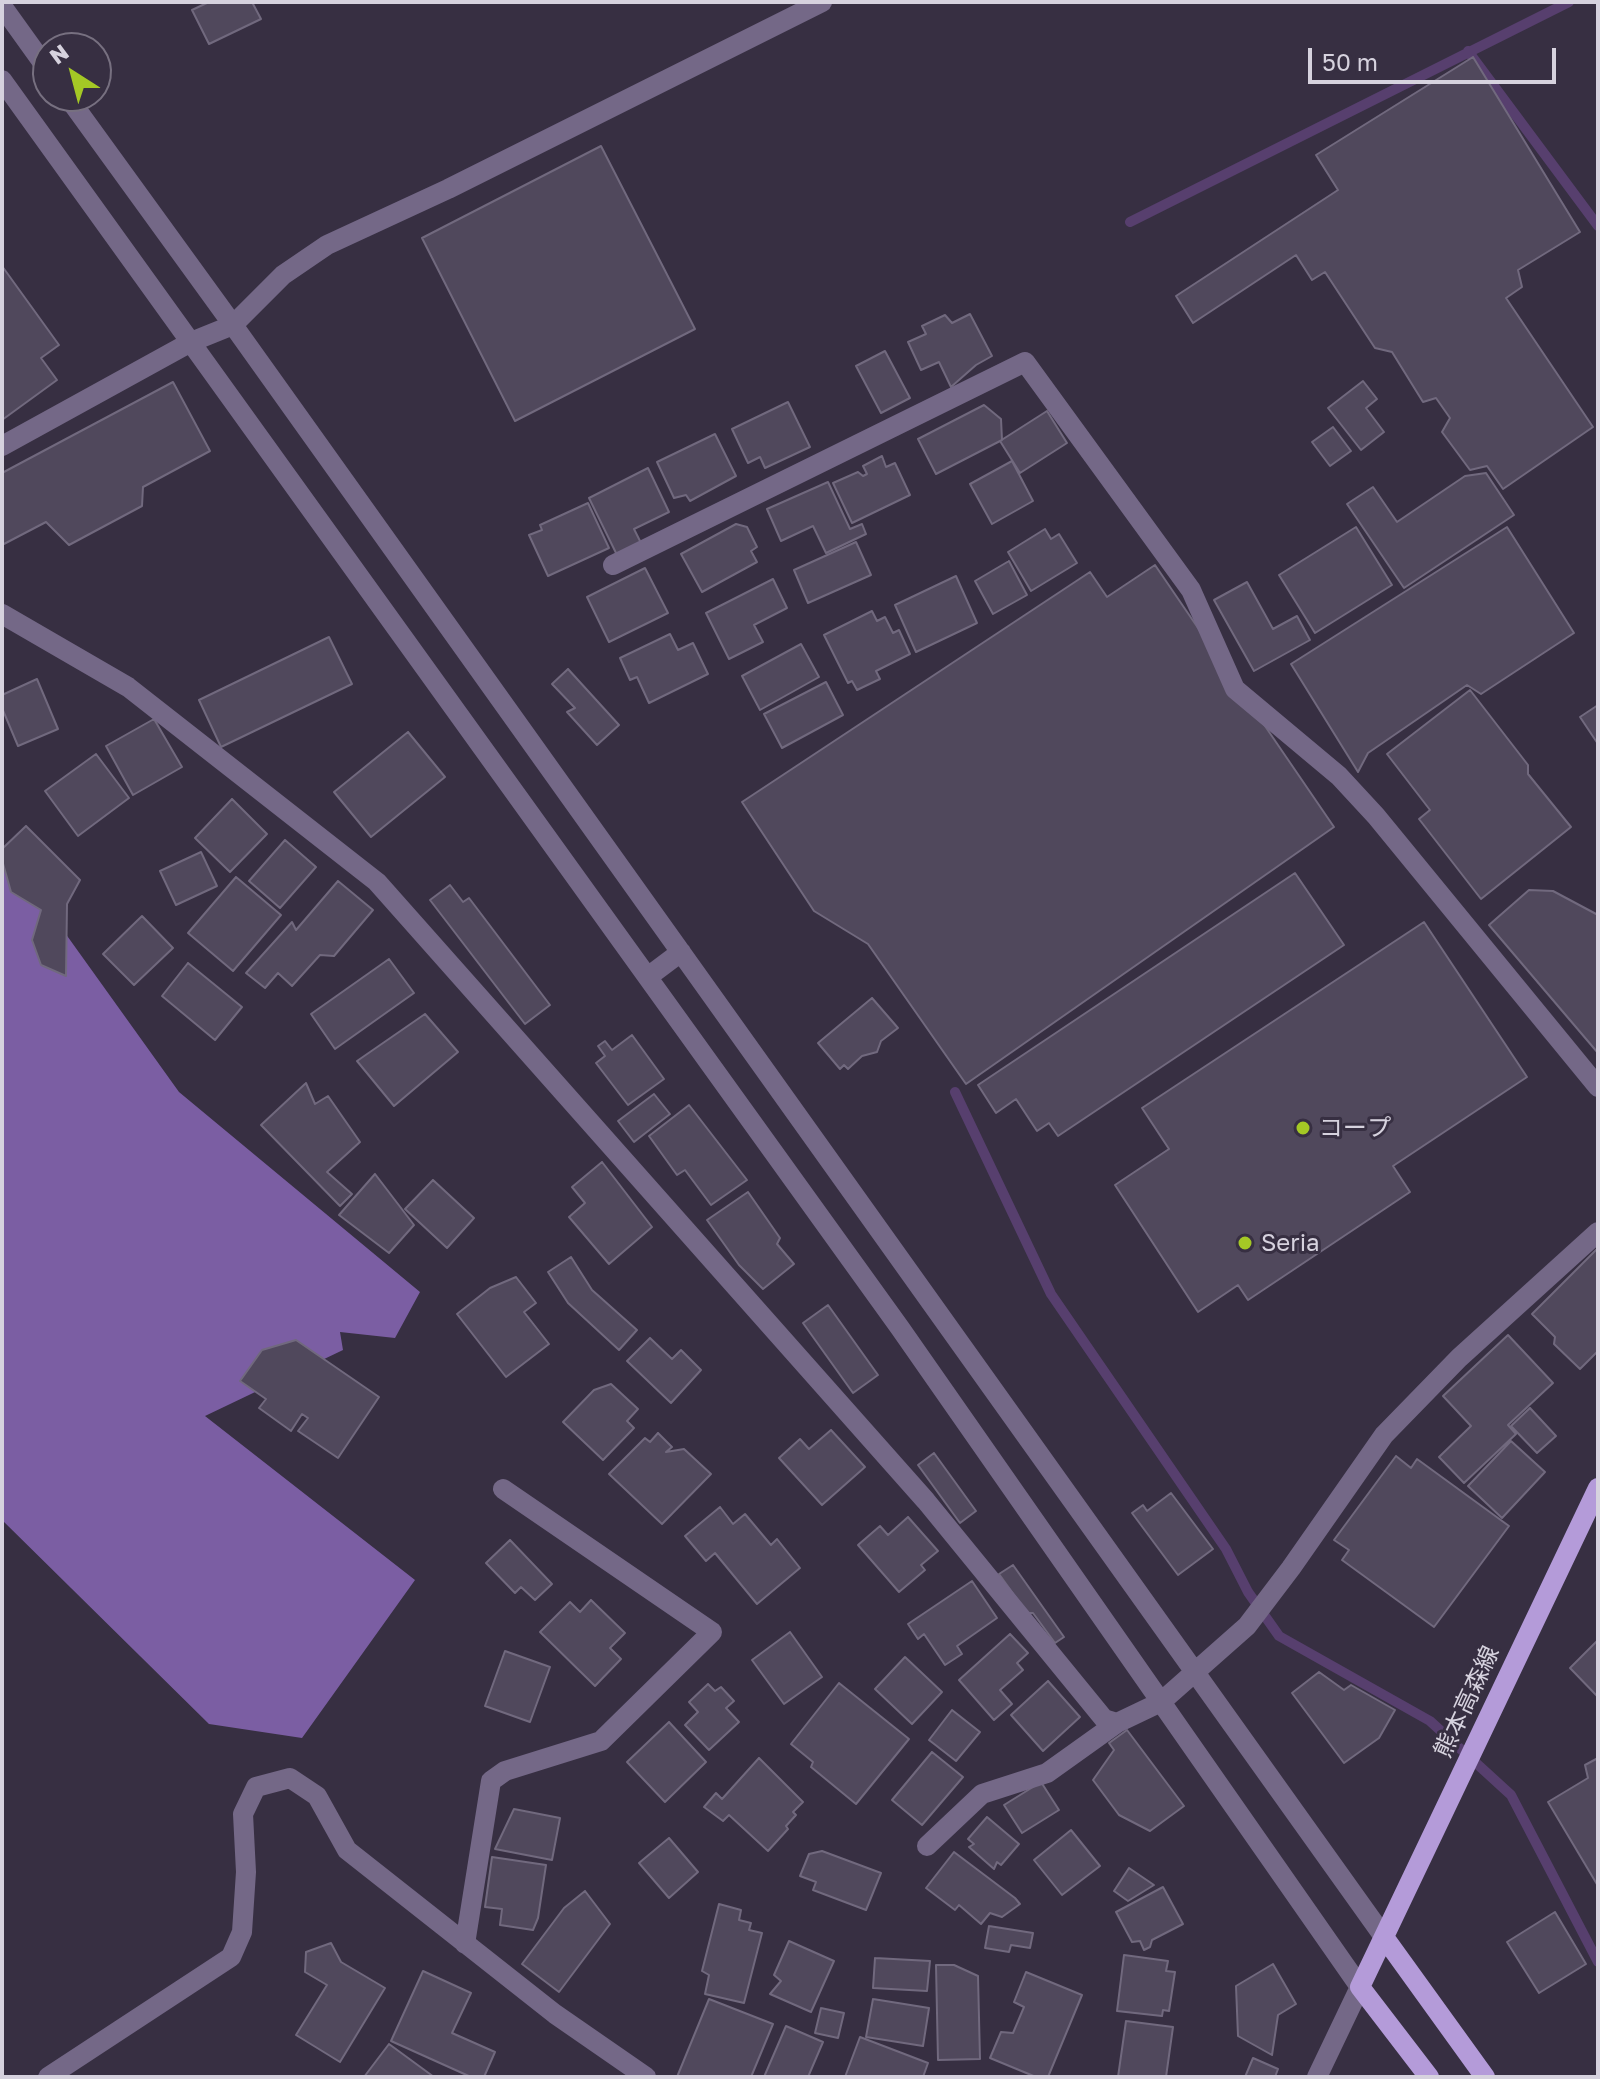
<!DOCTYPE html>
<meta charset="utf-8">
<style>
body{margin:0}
#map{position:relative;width:1600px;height:2079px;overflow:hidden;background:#372f42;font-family:"Golos Text",sans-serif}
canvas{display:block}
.frame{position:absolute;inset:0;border:4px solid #d6d2de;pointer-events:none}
.north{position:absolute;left:32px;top:32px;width:80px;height:80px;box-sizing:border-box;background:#372f42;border:2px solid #777080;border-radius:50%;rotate:324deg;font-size:22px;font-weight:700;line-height:32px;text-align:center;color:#d6d2de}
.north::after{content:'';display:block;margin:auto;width:28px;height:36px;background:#a4c825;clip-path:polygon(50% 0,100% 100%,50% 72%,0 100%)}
.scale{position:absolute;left:1308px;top:48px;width:248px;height:36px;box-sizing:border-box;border:4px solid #d6d2de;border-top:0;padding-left:10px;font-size:24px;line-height:28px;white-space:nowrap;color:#d6d2de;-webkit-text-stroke:6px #372f42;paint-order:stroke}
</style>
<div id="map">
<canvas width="1600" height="2079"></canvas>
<div class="frame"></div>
<div class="north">N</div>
<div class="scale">50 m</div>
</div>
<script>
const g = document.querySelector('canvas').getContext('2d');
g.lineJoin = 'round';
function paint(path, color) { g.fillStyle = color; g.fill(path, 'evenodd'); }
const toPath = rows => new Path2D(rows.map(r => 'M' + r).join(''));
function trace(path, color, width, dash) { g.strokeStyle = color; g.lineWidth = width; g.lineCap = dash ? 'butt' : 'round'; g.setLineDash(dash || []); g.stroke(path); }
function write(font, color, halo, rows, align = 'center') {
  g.font = font + ' "Golos Text","Noto Sans JP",sans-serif'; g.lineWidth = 6; g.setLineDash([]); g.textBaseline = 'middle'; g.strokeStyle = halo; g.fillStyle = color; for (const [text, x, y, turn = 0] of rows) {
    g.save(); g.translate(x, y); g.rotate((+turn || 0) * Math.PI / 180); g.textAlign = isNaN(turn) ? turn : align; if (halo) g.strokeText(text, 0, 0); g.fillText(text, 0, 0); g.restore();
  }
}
paint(toPath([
 [2,845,179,1092,420,1292,395,1338,340,1332,343,1350,205,1416,415,1580,302,1738,209,1724,2,1520]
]), '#7b5ea3');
trace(toPath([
 [1468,51,1598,226],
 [1130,222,1569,2],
 [955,1092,1051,1294,1226,1549,1248,1592,1279,1636,1430,1721,1511,1795,1598,1962]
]), '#573f6e', 10);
const building = toPath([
 [209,2,252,2,261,19,209,44,192,10,209,2],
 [1473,57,1580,232,1518,270,1522,287,1506,298,1593,427,1503,489,1487,466,1470,470,1442,432,1450,418,1436,398,1423,402,1392,352,1375,348,1325,272,1312,280,1296,255,1193,323,1176,296,1338,190,1316,155,1473,57],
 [601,146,695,329,515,421,422,238,601,146],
 [2,266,59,345,41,358,57,380,2,420,2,266],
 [970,314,992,356,976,365,951,387,939,362,921,370,908,342,926,334,922,326,945,315,952,323,970,314],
 [885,351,910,398,881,413,856,366,885,351],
 [1363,381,1377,399,1366,408,1384,432,1361,450,1328,408,1363,381],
 [173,382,210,451,143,487,142,506,69,545,46,522,2,545,2,473,173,382],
 [788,402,810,447,765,468,760,457,748,463,732,429,788,402],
 [984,405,1001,419,1002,440,936,474,918,439,984,405],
 [1047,411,1067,443,1020,473,1000,441,1047,411],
 [1333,427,1351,451,1330,466,1312,442,1333,427],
 [715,434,736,476,690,501,686,495,674,498,657,462,715,434],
 [882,456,886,467,895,463,910,495,852,523,833,483,858,472,863,476,867,474,863,466,882,456],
 [1012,461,1033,501,992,524,970,484,1012,461],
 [648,468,669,512,634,529,641,543,617,555,589,498,648,468],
 [1486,473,1514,515,1404,588,1347,504,1373,487,1397,522,1465,476,1486,473],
 [828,482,850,529,862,524,866,534,826,553,813,526,781,541,767,509,828,482],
 [588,503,609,548,548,576,529,535,542,530,540,525,588,503],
 [736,524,747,527,757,547,751,551,757,562,702,592,681,554,736,524],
 [1356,527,1392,585,1315,633,1279,575,1356,527],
 [1507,527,1574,633,1481,694,1467,685,1368,753,1358,772,1291,664,1507,527],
 [1045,529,1051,539,1059,534,1077,563,1031,591,1008,552,1045,529],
 [856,542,871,575,808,603,794,570,856,542],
 [1009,561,1027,595,993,614,975,581,1009,561],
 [1155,565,1334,827,966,1084,868,944,814,911,742,802,1090,572,1107,597,1155,565],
 [645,568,668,613,609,642,587,597,645,568],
 [956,576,977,623,916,652,895,605,956,576],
 [773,579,787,608,754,625,763,642,729,659,706,613,773,579],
 [1247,582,1273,629,1297,616,1310,640,1254,671,1214,600,1247,582],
 [872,611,877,621,885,617,893,633,899,630,910,654,876,671,880,679,857,690,852,681,848,683,824,635,872,611],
 [670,634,678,650,693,643,708,674,649,703,637,677,630,680,620,658,670,634],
 [329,637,352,684,221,747,199,700,329,637],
 [801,644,819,677,760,710,742,676,801,644],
 [568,669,619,725,597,745,567,712,575,708,552,684,568,669],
 [37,679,58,729,18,746,2,708,2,695,37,679],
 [826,682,843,715,782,748,764,714,826,682],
 [1470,690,1528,765,1528,774,1571,827,1481,899,1419,819,1430,810,1387,754,1470,690],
 [1598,705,1598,744,1580,717,1598,705],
 [154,719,182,767,133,795,106,746,154,719],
 [408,732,445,777,371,837,334,792,408,732],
 [96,754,129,798,78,836,45,791,96,754],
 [232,799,267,834,230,872,195,838,232,799],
 [26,826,80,880,67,904,66,976,41,965,32,940,41,910,11,892,2,860,2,849,26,826],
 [285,840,316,867,280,908,249,881,285,840],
 [201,852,217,886,176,905,160,871,201,852],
 [1295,873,1344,945,1058,1136,1049,1123,1037,1131,1016,1099,996,1113,978,1085,1295,873],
 [236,877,281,915,233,971,188,933,236,877],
 [338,881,373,910,334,956,320,955,292,986,278,973,265,988,246,973,292,922,296,930,338,881],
 [450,885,463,902,469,898,550,1005,525,1024,430,900,450,885],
 [1529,890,1553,891,1598,915,1598,1053,1489,925,1529,890],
 [142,916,173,948,134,985,103,954,142,916],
 [1424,922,1527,1077,1393,1166,1410,1192,1248,1300,1238,1285,1198,1312,1115,1185,1169,1149,1142,1108,1424,922],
 [389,959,414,993,335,1049,311,1014,389,959],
 [188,963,242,1007,215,1040,162,996,188,963],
 [872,998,898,1028,881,1041,877,1052,862,1056,848,1069,844,1065,840,1069,818,1043,872,998],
 [425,1014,458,1052,394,1106,357,1061,425,1014],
 [632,1035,664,1079,628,1105,596,1063,605,1056,598,1046,605,1041,612,1050,632,1035],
 [306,1083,315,1104,328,1096,360,1142,327,1172,352,1194,340,1206,261,1125,306,1083],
 [654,1094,670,1114,634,1142,618,1121,654,1094],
 [689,1105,747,1180,711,1205,685,1170,677,1175,649,1136,689,1105],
 [602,1162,652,1227,609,1264,569,1217,585,1203,572,1187,602,1162],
 [375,1174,414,1225,389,1253,339,1215,375,1174],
 [433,1180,474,1218,447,1248,405,1209,433,1180],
 [748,1192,780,1238,777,1244,794,1264,763,1289,739,1265,707,1220,748,1192],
 [1598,1248,1598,1351,1580,1369,1554,1344,1555,1337,1532,1314,1598,1248],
 [571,1257,592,1290,637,1330,619,1350,568,1303,548,1272,571,1257],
 [516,1277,536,1303,524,1312,549,1344,506,1377,457,1314,490,1288,516,1277],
 [828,1305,878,1375,853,1393,803,1323,828,1305],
 [1508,1335,1553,1383,1508,1425,1516,1434,1464,1483,1439,1457,1471,1426,1443,1396,1508,1335],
 [650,1338,672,1359,681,1350,701,1370,671,1403,627,1361,650,1338],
 [296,1340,379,1397,338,1458,298,1431,308,1418,302,1414,291,1431,259,1408,266,1399,240,1381,262,1350,296,1340],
 [611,1384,638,1409,627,1421,634,1428,603,1460,563,1422,594,1390,611,1384],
 [1530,1408,1556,1436,1537,1453,1511,1426,1530,1408],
 [831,1430,865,1467,822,1505,779,1458,800,1439,809,1449,831,1430],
 [658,1433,672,1447,666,1452,684,1449,711,1474,662,1524,609,1474,645,1438,650,1442,658,1433],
 [1511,1441,1545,1472,1502,1518,1468,1486,1511,1441],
 [934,1453,976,1511,960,1523,918,1465,934,1453],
 [1396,1456,1411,1468,1417,1459,1509,1526,1434,1627,1342,1560,1349,1550,1334,1540,1396,1456],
 [1171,1493,1213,1549,1178,1575,1132,1513,1143,1505,1147,1511,1171,1493],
 [720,1507,733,1524,745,1514,771,1545,777,1539,800,1568,757,1604,715,1553,706,1561,685,1536,720,1507],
 [908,1517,938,1551,921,1565,925,1570,899,1592,858,1545,880,1526,888,1535,908,1517],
 [510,1540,552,1584,535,1600,521,1587,515,1593,486,1563,510,1540],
 [1013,1565,1064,1637,1055,1643,1033,1613,1027,1613,999,1574,1013,1565],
 [972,1581,997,1618,957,1646,962,1654,945,1665,924,1634,918,1639,908,1624,972,1581],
 [591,1600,625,1633,610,1648,621,1659,595,1686,540,1632,570,1602,580,1612,591,1600],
 [790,1632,822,1677,784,1704,752,1660,790,1632],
 [1010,1634,1028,1653,1017,1663,1023,1670,1000,1690,1012,1704,994,1720,959,1680,1010,1634],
 [1598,1640,1598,1697,1570,1668,1598,1640],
 [505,1651,550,1667,530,1722,485,1706,505,1651],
 [905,1657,942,1692,912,1724,875,1689,905,1657],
 [1319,1672,1344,1690,1351,1685,1395,1710,1379,1738,1344,1763,1292,1693,1319,1672],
 [1048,1681,1080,1717,1043,1751,1011,1715,1048,1681],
 [839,1683,909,1739,856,1804,811,1767,813,1762,791,1744,839,1683],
 [708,1684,715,1691,721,1687,734,1701,726,1708,739,1722,709,1750,685,1725,698,1712,689,1702,708,1684],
 [952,1710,980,1732,956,1761,929,1740,952,1710],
 [669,1722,706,1762,665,1802,627,1762,669,1722],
 [1127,1730,1184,1806,1150,1831,1119,1815,1093,1780,1114,1750,1109,1743,1127,1730],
 [932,1752,963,1777,922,1825,892,1800,932,1752],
 [759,1758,803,1802,793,1812,796,1815,786,1826,788,1829,768,1851,729,1815,723,1821,704,1807,716,1793,722,1799,759,1758],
 [1598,1758,1598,1886,1548,1802,1588,1778,1585,1765,1598,1758],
 [1041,1782,1059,1810,1022,1833,1004,1805,1041,1782],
 [514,1809,560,1818,552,1860,495,1849,514,1809],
 [987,1817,1019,1844,1001,1865,997,1862,994,1869,969,1847,974,1844,968,1839,987,1817],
 [1071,1830,1100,1866,1062,1895,1034,1860,1071,1830],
 [669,1838,698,1872,669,1898,639,1863,669,1838],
 [822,1851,881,1873,866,1910,813,1890,816,1882,800,1876,809,1854,822,1851],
 [954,1852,1015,1898,1020,1904,1002,1917,990,1913,981,1924,959,1905,955,1910,926,1888,954,1852],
 [492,1857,546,1865,538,1918,533,1930,500,1925,502,1909,485,1907,492,1857],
 [1129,1868,1154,1885,1128,1901,1114,1891,1129,1868],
 [1163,1887,1183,1924,1152,1940,1150,1947,1144,1950,1140,1941,1132,1942,1116,1912,1163,1887],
 [585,1891,610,1924,559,1992,522,1964,564,1908,585,1891],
 [719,1904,741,1910,739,1920,751,1923,749,1930,762,1933,744,2003,705,1994,709,1975,702,1971,719,1904],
 [1555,1912,1586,1964,1539,1993,1507,1942,1555,1912],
 [989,1926,1033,1933,1030,1948,1011,1945,1009,1952,985,1948,989,1926],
 [789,1941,834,1961,811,2012,770,1994,781,1981,774,1975,789,1941],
 [331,1943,341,1962,385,1988,340,2062,296,2035,327,1985,305,1972,306,1952,331,1943],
 [1124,1955,1168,1961,1166,1971,1175,1972,1169,2011,1163,2010,1162,2016,1117,2011,1124,1955],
 [875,1958,930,1961,927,1991,873,1988,875,1958],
 [1273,1964,1296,2004,1278,2015,1272,2055,1238,2036,1236,1986,1273,1964],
 [936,1965,954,1965,978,1976,980,2059,938,2060,936,1965],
 [423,1971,471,1993,452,2033,495,2052,484,2077,471,2077,391,2041,423,1971],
 [1026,1972,1082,1995,1048,2077,1036,2077,990,2058,1001,2032,1013,2033,1024,2007,1014,2002,1026,1972],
 [709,1999,773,2024,751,2077,677,2077,709,1999],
 [873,1999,929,2008,923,2046,866,2037,873,1999],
 [821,2008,844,2013,838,2038,815,2033,821,2008],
 [1126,2021,1173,2027,1166,2077,1118,2077,1126,2021],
 [786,2026,823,2042,808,2077,764,2077,786,2026],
 [860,2037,928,2063,923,2077,845,2077,860,2037],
 [389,2044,434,2077,364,2077,389,2044],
 [1253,2058,1278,2069,1275,2077,1245,2077,1253,2058]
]);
paint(building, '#50485c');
trace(building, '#71697e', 2);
trace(toPath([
 [2,6,48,70],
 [2,80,900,1328,1360,1987,1317,2077],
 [67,96,233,325,1384,1937],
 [2,446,191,342,233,325,283,275,327,245,448,189,822,2],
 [613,565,1025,362,1191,590,1235,689,1339,776,1376,816,1598,1087],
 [2,614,128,687,377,882,926,1501,1104,1719,1117,1723,1161,1702,1247,1626,1291,1568,1384,1435,1459,1358,1598,1232],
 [649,976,681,952],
 [927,1846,982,1794,1047,1773,1117,1723],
 [465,1944,491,1781,505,1771,601,1741,712,1632,503,1489],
 [48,2077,231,1957,242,1932,246,1872,243,1814,256,1787,290,1778,317,1796,347,1850,555,2014,646,2077]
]), '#746887', 20);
trace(toPath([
 [1384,1937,1485,2077],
 [1429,2077,1360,1987,1598,1488]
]), '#b49bd9', 20);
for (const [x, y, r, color] of [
 [1303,1128,8,"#a4c825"],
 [1245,1243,8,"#a4c825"]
]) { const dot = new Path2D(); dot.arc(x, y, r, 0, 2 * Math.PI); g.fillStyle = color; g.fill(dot); trace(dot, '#372f42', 3); }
write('24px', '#d6d2de', '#372f42', [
 ["コープ",1319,1128],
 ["Seria",1261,1243]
], 'left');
write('24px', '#d6d2de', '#372f42', [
 ["熊本高森線",1467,1702,-65]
]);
</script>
